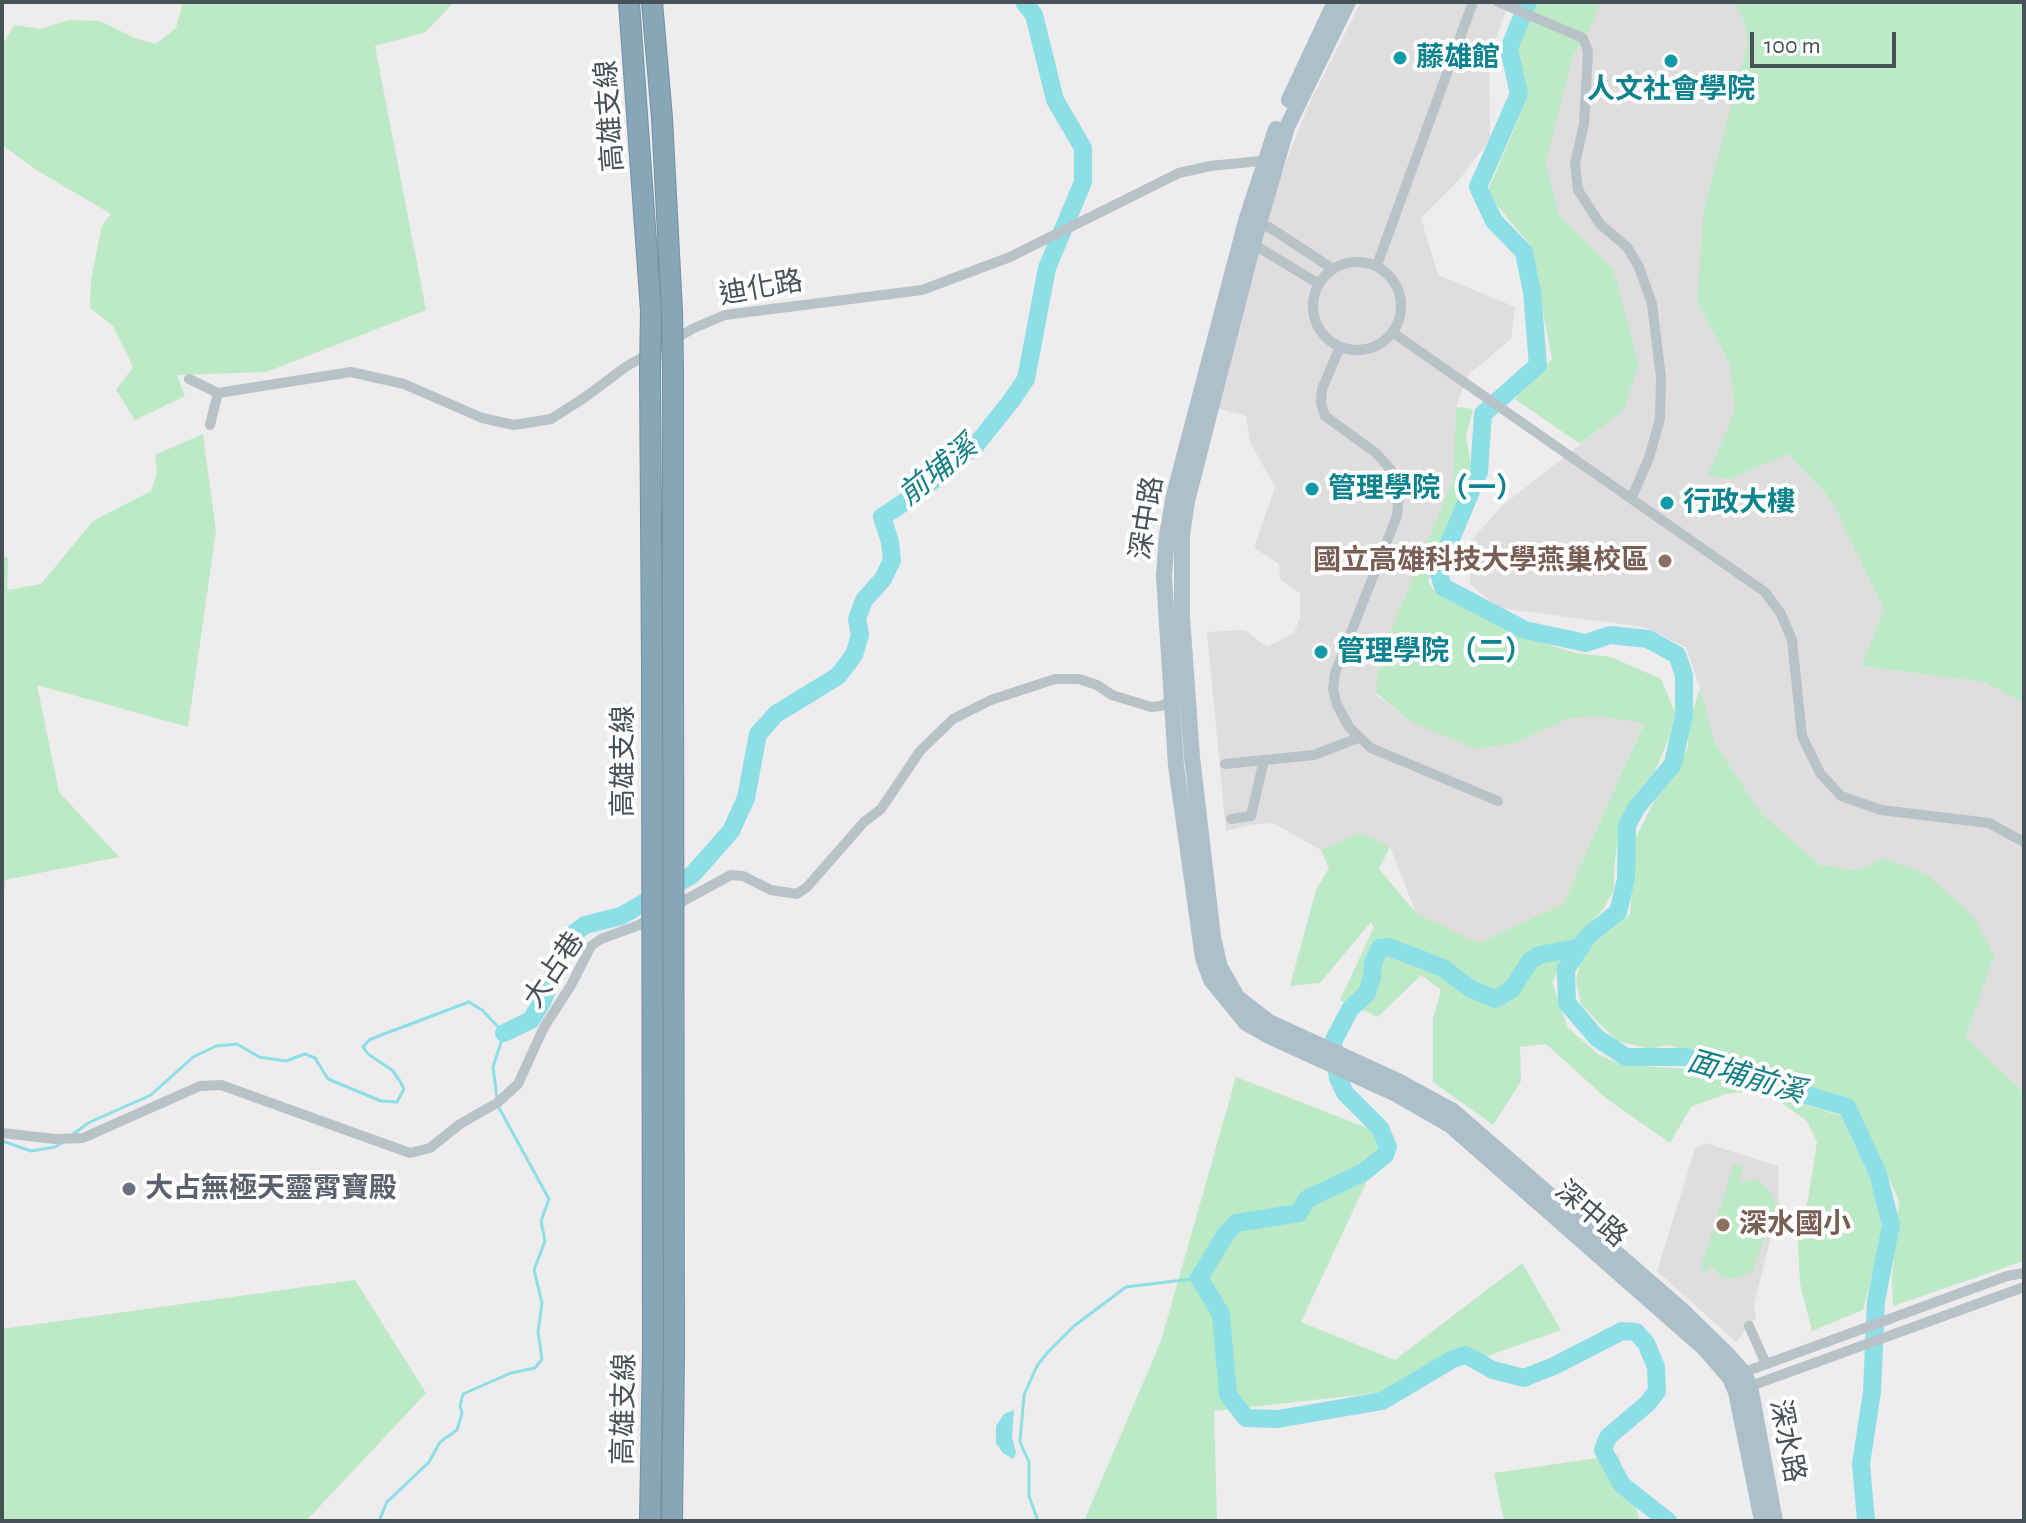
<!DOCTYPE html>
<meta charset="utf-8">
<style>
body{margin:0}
#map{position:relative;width:2026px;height:1523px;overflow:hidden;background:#eeecec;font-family:"Alegreya Sans",sans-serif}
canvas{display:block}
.frame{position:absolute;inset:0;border:4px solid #465257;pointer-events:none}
.scale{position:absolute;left:1750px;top:32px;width:146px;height:36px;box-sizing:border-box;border:4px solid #465257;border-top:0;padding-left:10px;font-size:24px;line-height:28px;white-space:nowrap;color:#465257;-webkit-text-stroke:6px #fff;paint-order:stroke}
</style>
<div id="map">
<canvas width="2026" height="1523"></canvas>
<div class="frame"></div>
<div class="scale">100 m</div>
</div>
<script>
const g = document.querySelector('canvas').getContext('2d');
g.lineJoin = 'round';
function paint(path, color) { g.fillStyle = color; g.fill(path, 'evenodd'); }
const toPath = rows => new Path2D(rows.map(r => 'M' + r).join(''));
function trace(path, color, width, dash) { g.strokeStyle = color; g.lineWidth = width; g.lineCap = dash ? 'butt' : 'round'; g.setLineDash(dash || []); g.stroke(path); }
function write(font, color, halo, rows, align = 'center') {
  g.font = font + ' "Alegreya Sans","Noto Sans TC",sans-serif'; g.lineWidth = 8; g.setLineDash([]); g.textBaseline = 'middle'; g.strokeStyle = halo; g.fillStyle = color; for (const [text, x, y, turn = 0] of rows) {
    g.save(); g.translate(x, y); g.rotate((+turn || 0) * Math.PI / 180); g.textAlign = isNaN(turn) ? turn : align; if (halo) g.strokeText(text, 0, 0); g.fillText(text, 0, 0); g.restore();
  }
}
paint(toPath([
 [1361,2,1509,2,1489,58,1490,140,1457,182,1421,218,1438,275,1515,307,1511,339,1468,375,1456,407,1453,479,1383,650,1375,694,1410,721,1515,743,1568,719,1597,716,1644,722,1563,904,1478,943,1416,913,1390,847,1360,833,1321,850,1273,823,1250,825,1226,831,1207,632,1245,630,1267,647,1294,633,1300,618,1300,593,1280,579,1279,564,1254,548,1275,487,1250,442,1246,416,1217,408,1275,190,1308,106],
 [1600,2,1734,2,1743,19,1748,42,1733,109,1697,302,1730,365,1736,407,1730,479,1788,454,1832,501,1884,610,1861,666,1984,682,2024,703,2024,1093,1966,1037,1994,956,1858,870,1820,865,1761,813,1715,743,1700,688,1686,647,1644,627,1499,608,1470,584,1469,543,1502,506,1623,411,1613,269,1559,215,1545,162,1573,56,1591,27],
 [1705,1143,1778,1166,1779,1205,1754,1304,1756,1317,1736,1342,1657,1271,1695,1149]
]), '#dfdddd');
paint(toPath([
 [183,2,454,2,426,32,375,46,426,310,266,372,177,375,185,396,135,420,116,390,133,367,113,326,90,308,91,280,102,225,111,214,38,171,2,145,2,46,14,25,41,29,68,20,100,21,137,39,156,44,176,28],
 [1537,2,1600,2,1591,27,1573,56,1546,162,1559,215,1613,269,1639,364,1623,411,1580,444,1515,399,1552,359,1530,245,1487,193,1527,99,1517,53],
 [1734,2,2024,2,2024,703,1984,682,1861,666,1884,610,1832,501,1788,454,1730,479,1708,476,1735,409,1730,365,1697,302,1704,209,1748,42,1743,19],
 [1456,407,1473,409,1466,436,1471,465,1428,582,1433,590,1523,637,1576,653,1611,657,1661,679,1675,712,1669,738,1655,771,1633,798,1620,822,1614,869,1614,890,1604,908,1577,939,1552,982,1568,1028,1599,1055,1623,1065,1692,1069,1841,1116,1870,1179,1882,1223,1880,1243,1863,1310,1812,1331,1800,1284,1798,1242,1808,1199,1817,1142,1807,1121,1782,1103,1753,1092,1728,1093,1691,1107,1670,1143,1607,1099,1546,1044,1520,1047,1521,1081,1493,1125,1433,1082,1433,1019,1441,990,1421,975,1378,1017,1340,1000,1374,927,1371,922,1320,983,1290,986,1316,890,1329,868,1321,850,1360,833,1390,847,1379,869,1416,913,1478,943,1563,904,1644,723,1597,716,1568,719,1515,743,1474,749,1410,721,1375,692,1383,650,1453,479],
 [203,434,216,531,188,727,37,685,59,792,119,857,5,880,2,919,2,555,8,558,7,590,41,584,93,521,151,491,157,473,155,455],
 [1700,688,1715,743,1761,813,1820,865,1858,870,1884,858,1926,874,1973,916,1994,956,1966,1037,2024,1093,2024,1261,1893,1306,1892,1279,1899,1200,1853,1105,1731,1061,1667,1045,1650,1049,1617,1041,1581,1005,1576,981,1580,962,1594,943,1630,914,1636,837,1657,796,1680,765,1688,747,1689,723],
 [1236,1077,1388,1136,1301,1322,1395,1360,1522,1263,1561,1330,1386,1392,1214,1411,1217,1521,1084,1521,1161,1341],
 [1734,1164,1743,1167,1739,1183,1756,1179,1770,1190,1776,1205,1753,1271,1734,1279,1721,1277,1710,1264,1707,1272,1700,1270],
 [355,1280,426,1393,306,1521,2,1521,2,1329],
 [1618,1455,1640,1521,1504,1521,1494,1473]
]), '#bceac7');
paint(toPath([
 [1014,1410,1012,1437,1016,1453,1013,1459,1003,1453,996,1443,996,1426,1004,1414]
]), '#8cdfe4');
trace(toPath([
 [72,1135,88,1123,151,1095,193,1057,216,1046,237,1044,259,1057,286,1061,305,1054,315,1058,328,1079,381,1101,397,1102,404,1089,400,1081,392,1070,368,1054,363,1047,369,1040,384,1034,469,1002,482,1010,504,1033,493,1067,497,1098],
 [2,1141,31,1151,55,1147,63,1142],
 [379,1521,387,1502,429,1462,440,1442,457,1430,462,1413,460,1406,463,1394,511,1373,535,1368,542,1359,538,1332,542,1303,534,1270,545,1241,541,1221,549,1199,498,1106],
 [1038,1521,1029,1496,1029,1462,1020,1442,1024,1395,1037,1366,1047,1353,1074,1326,1126,1287,1199,1278]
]), '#8cdfe4', 3);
trace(toPath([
 [1528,2,1509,49,1519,94,1478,187,1494,221,1524,252,1532,292,1538,365,1483,414,1479,472,1438,570,1443,587,1525,630,1586,643,1610,635,1648,639,1677,655,1684,675,1684,714,1673,764,1637,807,1627,825,1626,879,1618,912,1588,936,1566,969,1567,1003,1597,1038,1626,1057,1687,1057,1711,1067,1847,1107,1878,1174,1891,1225,1876,1301,1872,1392,1861,1464,1866,1521],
 [1581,947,1539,955,1530,961,1512,989,1495,999,1471,989,1443,968,1423,960,1388,947,1380,948,1373,963,1372,977,1367,993,1350,1009,1333,1042,1338,1078,1345,1093,1380,1128,1388,1147,1385,1155,1364,1172,1307,1199,1299,1213,1236,1223,1226,1234,1199,1278,1221,1314,1228,1395,1246,1418,1278,1419,1382,1401,1453,1359,1466,1355,1493,1370,1524,1378,1556,1365,1622,1331,1636,1332,1646,1343,1656,1367,1657,1391,1648,1403,1608,1437,1603,1450,1622,1485,1668,1521],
 [504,1033,531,1020,543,1000,568,938,585,925,621,916,692,875,731,831,746,798,758,734,776,714,838,676,854,655,860,635,857,619,864,600,883,579,892,560,890,542,882,517,915,495,976,445,1011,401,1026,379,1047,268,1083,182,1083,148,1055,100,1034,15,1024,2]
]), '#8cdfe4', 18);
const highway = toPath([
 [629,2,651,311],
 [652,2,662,118,672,311],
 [673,371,673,662],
 [650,372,652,663],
 [650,1521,653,1351],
 [672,1521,674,1355]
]);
trace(highway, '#7291a3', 22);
trace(toPath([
 [1498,2,1583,38,1588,51,1584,124,1575,163,1578,190,1600,224,1627,247,1639,267,1652,304,1661,377,1660,419,1649,458,1632,497],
 [1255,224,1259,222,1272,229,1333,269],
 [1251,240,1253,244,1319,284],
 '1313 306a44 44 0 1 1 88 0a44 44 0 1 1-88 0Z',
 [1377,265,1473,2],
 [1392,332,1765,592,1781,614,1792,640,1802,736,1820,773,1841,796,1881,810,1989,823,2024,842],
 [1340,347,1322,389,1321,403,1325,416,1376,453,1391,470,1399,494,1397,516,1335,673,1333,689,1337,705,1349,727,1371,748,1498,801],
 [189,379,218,393],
 [218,393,351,372,404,384,482,418,514,425,551,419,584,398,627,366,694,328,725,315,922,290,1010,257,1179,173,1210,166,1271,160],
 [210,425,218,393],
 [1225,764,1314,755,1358,738],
 [1231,819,1251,816,1264,760],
 [2,1133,55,1139,83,1138,200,1086,221,1085,410,1153,430,1148,460,1124,497,1103,518,1084,544,1027,570,987,591,946,601,939,639,925,731,875,743,876,771,890,797,894,807,887,864,822,881,809,920,751,953,719,991,700,1055,679,1079,679,1097,685,1112,695,1151,707,1161,706,1176,698],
 [1749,1326,1766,1364],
 [1739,1374,2007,1276,2024,1273],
 [1748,1387,2024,1287]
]), '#b8c3c7', 10);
trace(toPath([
 [1348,2,1287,127,1253,244,1187,501,1182,535,1182,617,1192,757,1213,937,1220,967,1237,997,1269,1022,1398,1081,1453,1111,1682,1310,1728,1355,1743,1372,1750,1386,1775,1521],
 [1289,100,1335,2],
 [1276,129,1246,221,1174,495,1167,535,1164,576,1176,766,1203,958,1211,980,1246,1023,1271,1037,1396,1094,1450,1125,1704,1348,1730,1378,1736,1392,1762,1521]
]), '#adc0c9', 16);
trace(highway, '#87a6b8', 20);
const highwayBridge = toPath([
 [672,311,673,371],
 [650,372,651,311],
 [673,662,674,1355],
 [652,663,653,1351]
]);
trace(highwayBridge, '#7291a3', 22, []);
trace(highwayBridge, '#87a6b8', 20);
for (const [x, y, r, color] of [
 [1400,58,8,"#0f9aa8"],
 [1671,61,8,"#0f9aa8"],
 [1312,489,8,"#0f9aa8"],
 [1667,503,8,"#0f9aa8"],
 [1665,561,8,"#8d6e63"],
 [1321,652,8,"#0f9aa8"],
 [129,1189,8,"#6b7280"],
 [1723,1225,8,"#8d6e63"]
]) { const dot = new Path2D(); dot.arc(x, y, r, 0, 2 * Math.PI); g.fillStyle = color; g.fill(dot); trace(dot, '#fff', 3); }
write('bold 28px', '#0d838f', '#fff', [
 ["藤雄館",1416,58],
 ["人文社會學院",1671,90,"center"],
 ["管理學院（一）",1328,489],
 ["行政大樓",1683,503],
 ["管理學院（二）",1337,652]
], 'left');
write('28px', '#465257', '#fff', [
 ["高雄支線",610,116,-94],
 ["迪化路",761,288,-10],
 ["深中路",1147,518,-81],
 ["高雄支線",624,761,-90],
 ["大占巷",554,970,-56],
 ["深中路",1591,1214,41],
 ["高雄支線",624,1409,-89],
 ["深水路",1787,1441,79]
]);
write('bold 28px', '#785e54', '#fff', [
 ["國立高雄科技大學燕巢校區",1649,561],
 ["深水國小",1739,1225,"left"]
], 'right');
write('bold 28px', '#5b616d', '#fff', [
 ["大占無極天靈霄寶殿",145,1189]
], 'left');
write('italic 30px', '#157f85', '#fff', [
 ["前埔溪",938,471,-39],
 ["面埔前溪",1746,1077,16]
]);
</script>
